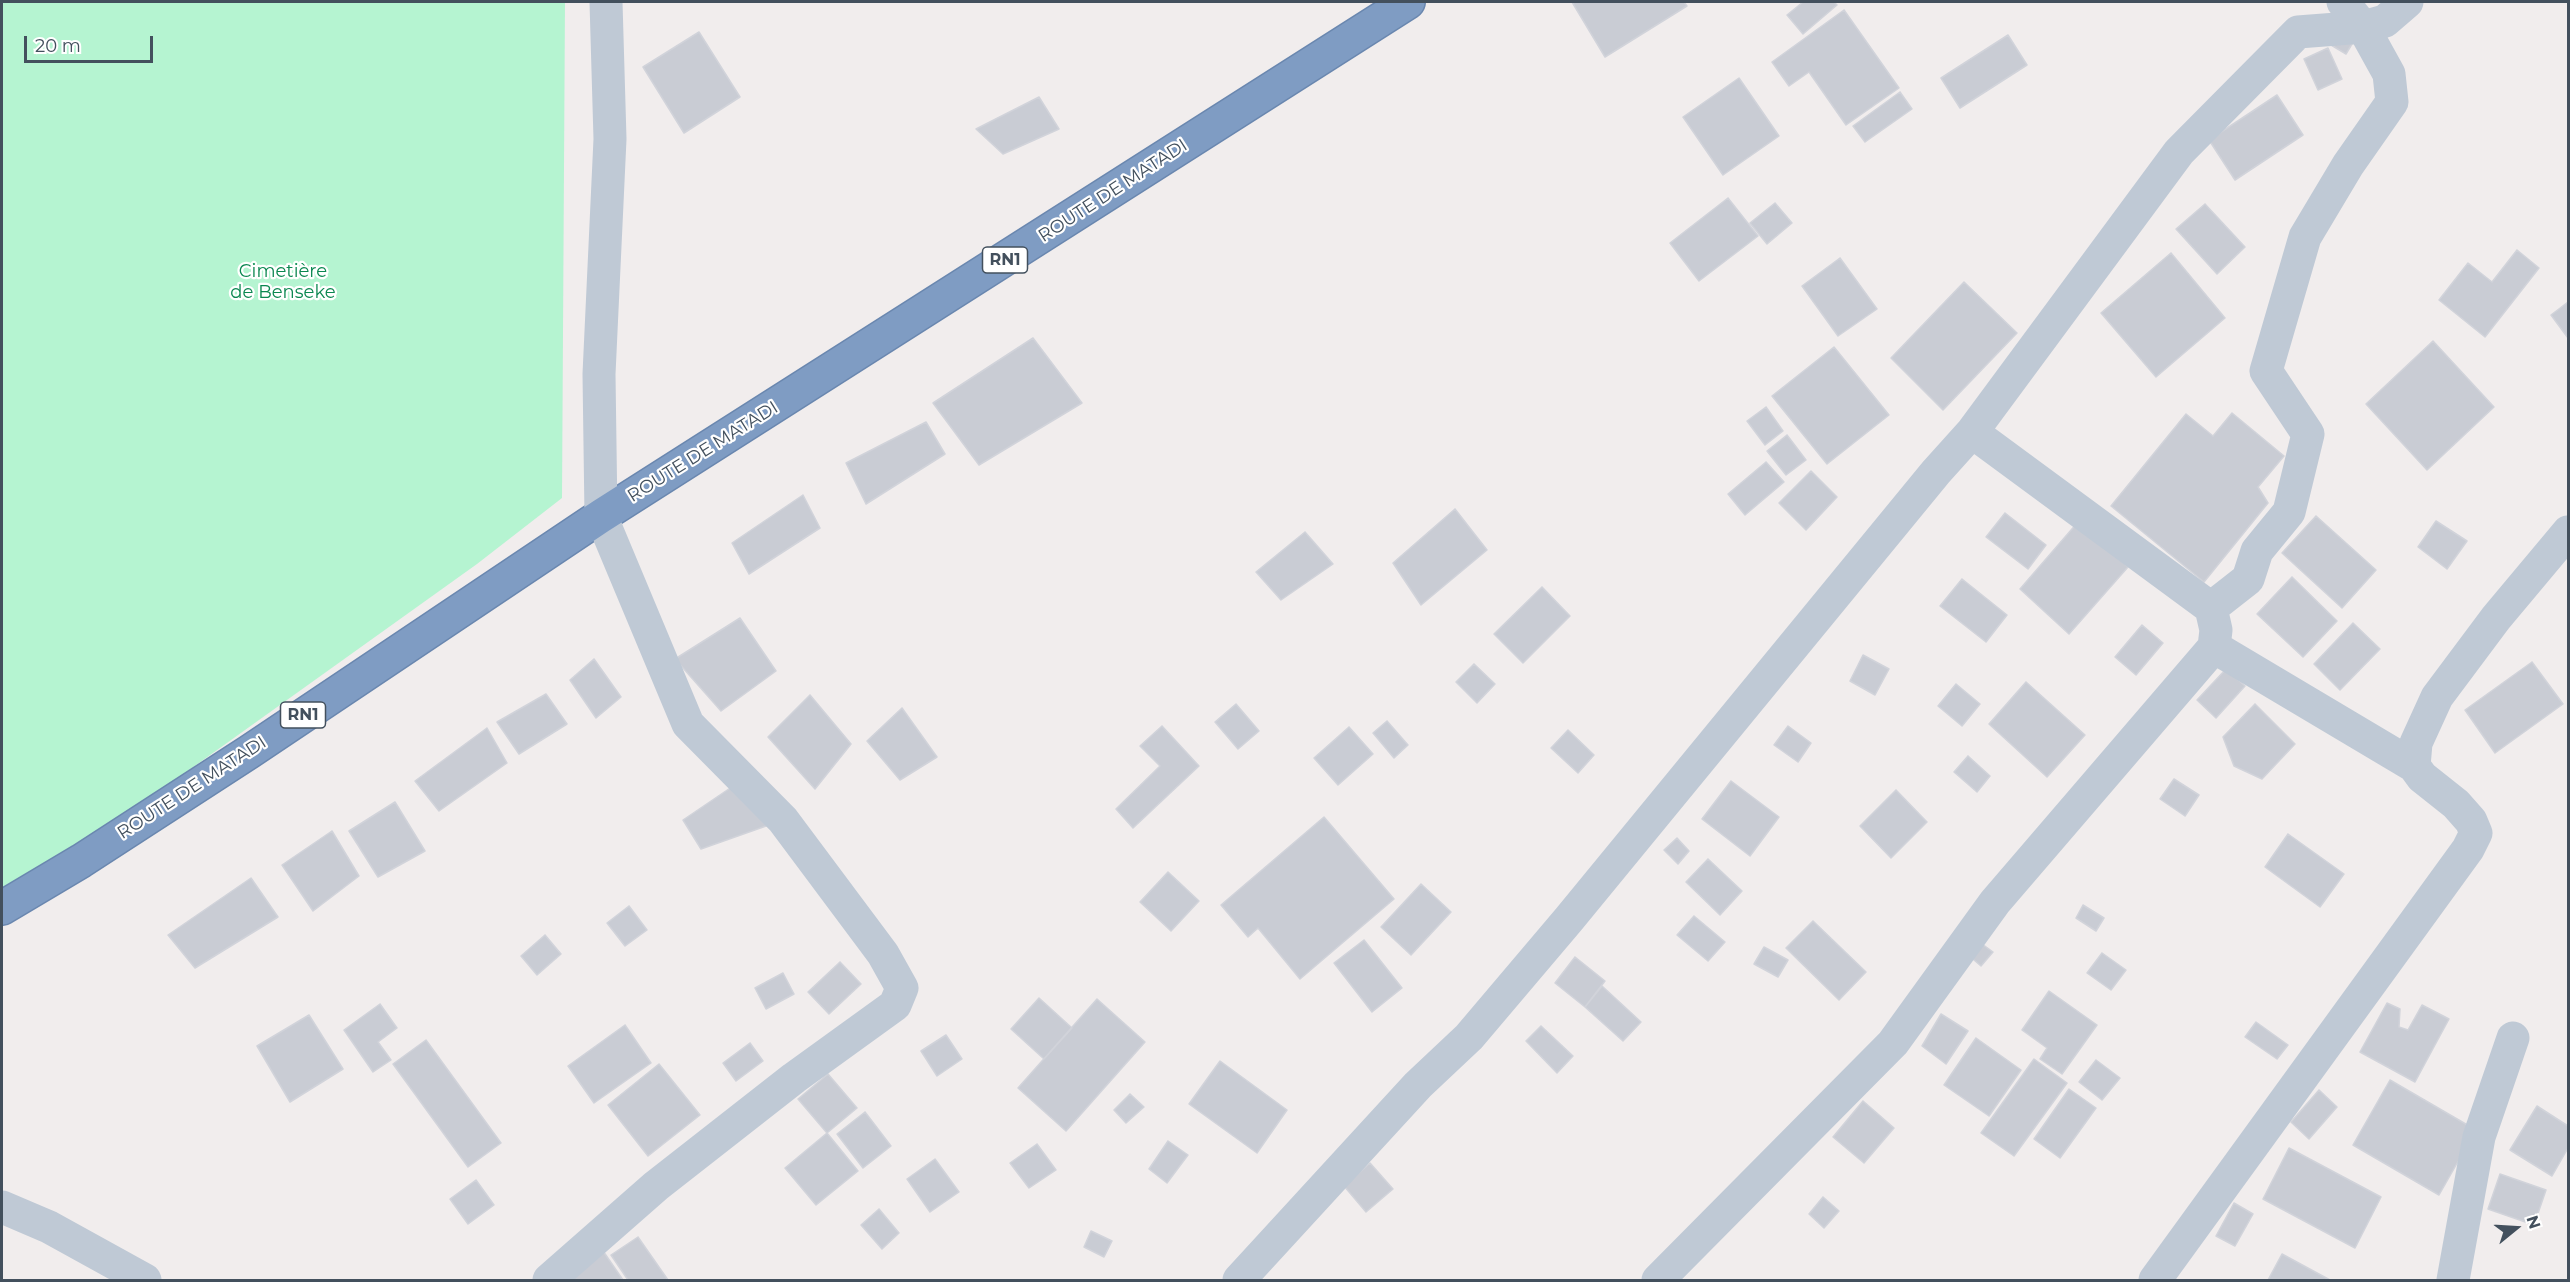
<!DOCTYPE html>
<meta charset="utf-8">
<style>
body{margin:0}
#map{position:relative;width:2570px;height:1282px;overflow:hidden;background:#f1eded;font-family:Montserrat,sans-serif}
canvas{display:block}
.frame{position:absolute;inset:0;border:3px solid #43505d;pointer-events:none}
.north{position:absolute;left:2486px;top:1198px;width:60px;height:60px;-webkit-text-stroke:4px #fff;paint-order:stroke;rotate:72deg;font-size:16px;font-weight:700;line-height:24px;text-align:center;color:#43505d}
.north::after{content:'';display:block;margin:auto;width:21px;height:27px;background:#43505d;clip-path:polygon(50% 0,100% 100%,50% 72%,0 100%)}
.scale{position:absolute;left:24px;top:36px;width:129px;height:27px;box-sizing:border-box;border:3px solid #43505d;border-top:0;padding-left:8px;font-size:18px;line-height:21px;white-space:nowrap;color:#43505d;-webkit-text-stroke:4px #fff;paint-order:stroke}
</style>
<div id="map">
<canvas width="2570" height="1282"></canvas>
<div class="frame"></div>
<div class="north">N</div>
<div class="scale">20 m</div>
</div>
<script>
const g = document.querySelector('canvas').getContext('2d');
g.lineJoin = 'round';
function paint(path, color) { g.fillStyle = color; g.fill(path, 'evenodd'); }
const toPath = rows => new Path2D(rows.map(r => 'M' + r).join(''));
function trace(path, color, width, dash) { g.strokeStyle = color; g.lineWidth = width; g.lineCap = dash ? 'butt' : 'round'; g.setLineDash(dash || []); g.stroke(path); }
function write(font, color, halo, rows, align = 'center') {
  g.font = font + ' Montserrat,sans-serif'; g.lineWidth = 4.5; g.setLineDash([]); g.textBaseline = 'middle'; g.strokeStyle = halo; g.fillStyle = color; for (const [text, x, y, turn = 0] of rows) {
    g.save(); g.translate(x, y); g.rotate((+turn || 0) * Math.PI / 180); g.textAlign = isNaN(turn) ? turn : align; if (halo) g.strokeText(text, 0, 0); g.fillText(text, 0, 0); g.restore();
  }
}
paint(toPath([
 [2,2,565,2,562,498,477,564,48,871,2,893]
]), '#b5f4d1');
const building = toPath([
 [1572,2,1684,2,1687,6,1605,57,1572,2],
 [1803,2,1834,2,1837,5,1803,34,1787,15,1803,2],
 [1844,10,1899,88,1846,125,1809,72,1789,86,1772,62,1844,10],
 [699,32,740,97,684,133,643,67,699,32],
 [2008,35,2027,65,1960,108,1941,78,2008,35],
 [2355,39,2346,54,2331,45,2355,39],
 [2328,48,2342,79,2318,90,2304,59,2328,48],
 [1739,78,1779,136,1723,175,1683,117,1739,78],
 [1900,92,1912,109,1865,142,1853,126,1900,92],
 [2277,95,2303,135,2235,180,2209,140,2277,95],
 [1039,97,1059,129,1003,154,976,129,1039,97],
 [1728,198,1758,236,1699,281,1670,243,1728,198],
 [1775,203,1792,223,1767,244,1750,223,1775,203],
 [2205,204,2245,247,2217,274,2176,229,2205,204],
 [2517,250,2539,268,2485,337,2439,300,2468,263,2492,282,2517,250],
 [2171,253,2225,318,2156,377,2101,313,2171,253],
 [1840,258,1877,309,1838,336,1802,286,1840,258],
 [1964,282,2017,333,1943,410,1891,358,1964,282],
 [2568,302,2568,338,2551,315,2568,302],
 [1033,338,1082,403,979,465,933,403,1033,338],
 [2433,341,2494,407,2427,470,2366,404,2433,341],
 [1834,347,1889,415,1827,464,1772,396,1834,347],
 [1766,407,1783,431,1765,445,1747,421,1766,407],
 [2232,413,2284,456,2258,487,2268,503,2204,582,2111,506,2186,414,2213,436,2232,413],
 [926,422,945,454,866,504,846,463,926,422],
 [1787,435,1806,460,1786,475,1767,451,1787,435],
 [1766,462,1784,482,1745,515,1728,494,1766,462],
 [1811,471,1837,497,1806,530,1779,503,1811,471],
 [803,495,820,528,749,574,732,543,803,495],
 [1455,509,1487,550,1421,605,1393,563,1455,509],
 [2005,513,2046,545,2028,569,1986,537,2005,513],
 [2316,516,2376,570,2342,608,2282,553,2316,516],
 [2436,521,2467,541,2447,569,2418,547,2436,521],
 [2078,522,2128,567,2069,634,2020,589,2078,522],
 [1305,532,1333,564,1281,600,1256,572,1305,532],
 [2292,577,2337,621,2303,657,2257,614,2292,577],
 [1962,579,2007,615,1986,642,1940,606,1962,579],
 [1542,587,1570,616,1523,663,1494,634,1542,587],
 [740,618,776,671,721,711,675,659,740,618],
 [2353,623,2380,649,2340,690,2314,664,2353,623],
 [2142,625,2163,643,2136,675,2115,657,2142,625],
 [1863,655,1889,669,1875,695,1850,681,1863,655],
 [594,659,621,697,596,718,570,680,594,659],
 [2532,662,2563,704,2495,753,2465,710,2532,662],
 [1474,664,1495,684,1477,703,1456,682,1474,664],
 [2226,669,2245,686,2216,718,2197,700,2226,669],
 [2026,682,2085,735,2047,777,1989,724,2026,682],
 [1956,684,1980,704,1962,726,1938,706,1956,684],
 [546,694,567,724,519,754,497,722,546,694],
 [810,695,851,744,815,789,768,737,810,695],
 [1236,704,1259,731,1238,749,1215,722,1236,704],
 [2255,704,2295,744,2262,779,2234,766,2223,737,2255,704],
 [902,708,937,757,900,780,867,741,902,708],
 [1387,721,1408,745,1394,758,1373,733,1387,721],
 [1162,726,1199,766,1133,828,1116,809,1160,766,1140,746,1162,726],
 [1788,726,1811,743,1798,762,1774,745,1788,726],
 [1349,727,1373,754,1338,785,1314,758,1349,727],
 [487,728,507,763,439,811,415,781,487,728],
 [1568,730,1594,755,1578,773,1551,748,1568,730],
 [1968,756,1990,776,1977,792,1954,772,1968,756],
 [2174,779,2199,795,2185,816,2160,799,2174,779],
 [742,780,783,820,701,849,683,820,742,780],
 [1731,781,1779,817,1750,856,1702,819,1731,781],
 [1896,790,1927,822,1891,858,1860,826,1896,790],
 [395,802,425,851,378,877,349,831,395,802],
 [1324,817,1394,899,1300,979,1258,928,1248,937,1221,905,1324,817],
 [332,831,359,876,313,911,282,865,332,831],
 [2288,834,2344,874,2320,907,2265,867,2288,834],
 [1677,838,1689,851,1678,864,1664,850,1677,838],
 [1708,859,1742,891,1720,915,1686,882,1708,859],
 [1168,872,1199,901,1171,931,1140,902,1168,872],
 [251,878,278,917,195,968,168,935,251,878],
 [1421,884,1451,912,1411,955,1381,927,1421,884],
 [2083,905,2104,918,2096,931,2076,918,2083,905],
 [629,906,647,930,625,946,607,923,629,906],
 [1694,916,1725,942,1708,961,1677,935,1694,916],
 [1813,921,1866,972,1839,1000,1786,948,1813,921],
 [545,935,561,954,537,975,521,956,545,935],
 [1364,940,1402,988,1372,1012,1334,963,1364,940],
 [1978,941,1993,952,1981,966,1967,954,1978,941],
 [1764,947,1788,960,1778,977,1754,964,1764,947],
 [2102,953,2126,970,2111,990,2087,973,2102,953],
 [1575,957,1605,981,1585,1007,1555,983,1575,957],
 [840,962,861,984,829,1014,808,992,840,962],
 [783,973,794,994,766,1009,755,988,783,973],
 [1602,986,1641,1022,1623,1041,1585,1007,1602,986],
 [2049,991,2097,1025,2062,1074,2040,1059,2047,1048,2022,1030,2049,991],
 [1039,998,1072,1028,1044,1059,1011,1029,1039,998],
 [1097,999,1145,1042,1066,1131,1018,1088,1097,999],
 [2387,1003,2400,1009,2399,1027,2408,1030,2422,1005,2449,1019,2415,1082,2360,1052,2387,1003],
 [380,1004,397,1028,378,1042,391,1060,373,1072,344,1030,380,1004],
 [1941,1014,1968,1031,1946,1064,1922,1046,1941,1014],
 [309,1015,343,1069,290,1102,257,1046,309,1015],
 [2256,1022,2288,1045,2277,1059,2245,1037,2256,1022],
 [625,1025,651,1063,594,1103,568,1066,625,1025],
 [1541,1026,1573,1056,1557,1073,1526,1041,1541,1026],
 [946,1035,962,1059,937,1076,921,1051,946,1035],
 [1976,1038,2021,1070,1989,1116,1944,1085,1976,1038],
 [426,1040,501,1143,468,1167,393,1064,426,1040],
 [750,1043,763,1061,736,1081,723,1063,750,1043],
 [2034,1059,2067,1083,2014,1156,1981,1133,2034,1059],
 [2096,1060,2120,1078,2102,1100,2079,1082,2096,1060],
 [1220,1061,1287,1110,1257,1153,1189,1104,1220,1061],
 [659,1064,700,1115,648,1156,608,1105,659,1064],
 [828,1074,857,1108,827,1133,798,1099,828,1074],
 [2390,1080,2476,1130,2439,1195,2353,1145,2390,1080],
 [2069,1089,2096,1108,2060,1158,2034,1139,2069,1089],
 [2319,1090,2337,1107,2309,1139,2291,1122,2319,1090],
 [1130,1094,1144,1107,1126,1123,1114,1110,1130,1094],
 [1863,1101,1894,1128,1864,1163,1833,1137,1863,1101],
 [2537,1106,2568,1126,2568,1148,2552,1176,2510,1150,2537,1106],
 [865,1112,891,1146,863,1168,837,1134,865,1112],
 [827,1133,858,1171,816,1205,785,1168,827,1133],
 [1168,1141,1188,1155,1167,1183,1149,1169,1168,1141],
 [1037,1144,1056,1170,1029,1188,1010,1163,1037,1144],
 [2289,1148,2381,1197,2355,1248,2263,1199,2289,1148],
 [935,1159,959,1192,930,1212,907,1179,935,1159],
 [1370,1163,1393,1189,1366,1212,1344,1186,1370,1163],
 [2500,1174,2546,1190,2534,1225,2488,1209,2500,1174],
 [476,1180,494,1205,468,1224,450,1199,476,1180],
 [1823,1197,1839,1211,1824,1228,1809,1214,1823,1197],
 [2234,1203,2253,1214,2235,1246,2216,1236,2234,1203],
 [879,1209,899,1233,882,1249,861,1225,879,1209],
 [1091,1231,1112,1241,1104,1257,1084,1247,1091,1231],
 [638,1237,668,1280,628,1280,611,1255,638,1237],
 [601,1248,623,1280,567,1280,601,1248],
 [2282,1254,2330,1280,2268,1280,2282,1254]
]);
paint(building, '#c9ccd4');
trace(building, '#d1d3da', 1.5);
const highway = toPath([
 [2,908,81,861,249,752,601,516,1408,2]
]);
trace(highway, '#6a87af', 36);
trace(toPath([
 [1972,432,2211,608],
 [2214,647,2414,766],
 [2,1207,49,1227,145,1280],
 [549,1280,656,1186,794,1078,895,1005,902,988,883,954,783,820,688,724,601,516,599,374,610,139,606,2],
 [1239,1280,1418,1085,1469,1037,1569,919,1936,472,1972,432,2179,152,2298,32,2363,27,2385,21,2407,2],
 [1658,1280,1893,1043,1995,902,2214,647,2216,630,2211,608,2248,579,2257,551,2289,512,2308,434,2266,371,2305,237,2348,165,2392,102,2389,74,2363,27,2343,2],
 [2155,1280,2468,849,2476,833,2471,821,2456,804,2422,777,2414,766,2416,743,2437,697,2496,618,2568,532],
 [2453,1280,2479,1137,2513,1038]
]), '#bfc9d5', 33);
trace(highway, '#7f9cc3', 33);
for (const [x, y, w] of [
 [1005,260,45],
 [303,715,45]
]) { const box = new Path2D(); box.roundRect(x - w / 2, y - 13, w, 26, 4.5); g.fillStyle = '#fff'; g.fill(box); trace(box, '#43505d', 1.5); }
write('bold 16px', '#43505d', null, [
 ["RN1",1005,260],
 ["RN1",303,715]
]);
write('18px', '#43505d', '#fff', [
 ["ROUTE DE MATADI",1113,191,-33],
 ["ROUTE DE MATADI",703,452,-32],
 ["ROUTE DE MATADI",192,788,-33]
]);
write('18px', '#0b8750', '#fff', [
 ["Cimetière",283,272],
 ["de Benseke",283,293]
]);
</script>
